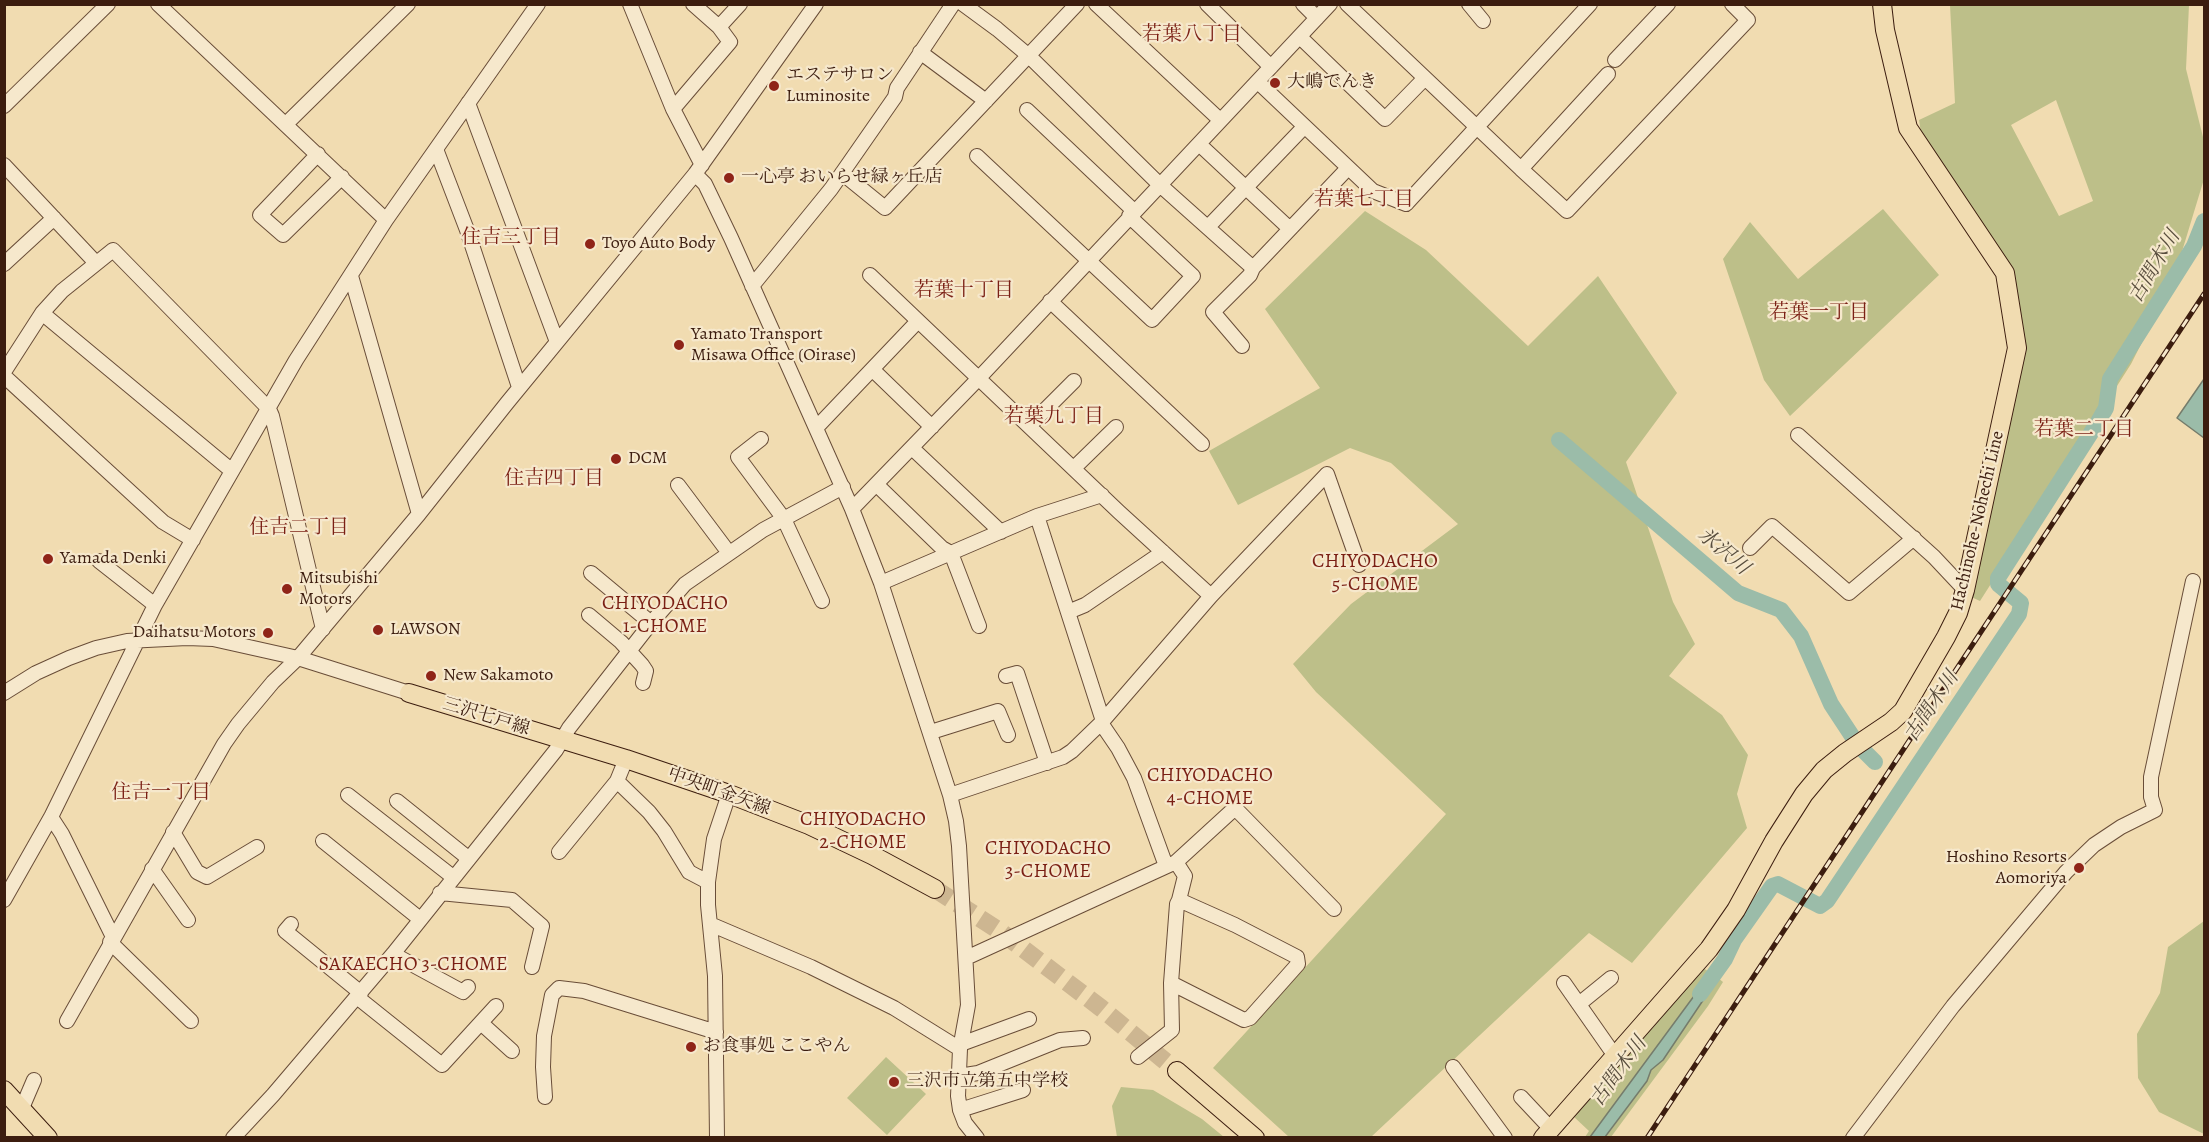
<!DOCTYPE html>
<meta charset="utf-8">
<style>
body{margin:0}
#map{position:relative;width:2209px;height:1142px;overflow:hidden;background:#f1dcb1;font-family:Alegreya,serif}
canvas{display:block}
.frame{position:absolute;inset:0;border:6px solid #3c1d0f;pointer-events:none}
</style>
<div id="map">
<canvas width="2209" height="1142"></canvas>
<div class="frame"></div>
</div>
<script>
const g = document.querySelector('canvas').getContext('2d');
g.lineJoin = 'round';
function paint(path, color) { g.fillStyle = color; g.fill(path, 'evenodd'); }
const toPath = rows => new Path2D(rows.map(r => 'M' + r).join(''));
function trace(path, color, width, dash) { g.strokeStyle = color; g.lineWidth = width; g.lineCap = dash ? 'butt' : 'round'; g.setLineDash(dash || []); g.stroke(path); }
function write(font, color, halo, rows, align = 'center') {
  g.font = font + ' Alegreya,"Noto Serif JP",serif'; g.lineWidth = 4.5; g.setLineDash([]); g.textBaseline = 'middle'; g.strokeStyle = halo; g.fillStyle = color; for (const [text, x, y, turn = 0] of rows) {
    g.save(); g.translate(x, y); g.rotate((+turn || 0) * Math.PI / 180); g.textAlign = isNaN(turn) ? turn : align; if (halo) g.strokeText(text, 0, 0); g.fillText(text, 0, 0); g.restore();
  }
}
paint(toPath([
 [1950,5,2189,5,2186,69,2204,141,2204,179,2173,281,2131,364,1980,601,1969,596,2023,350,2010,270,1923,145,1919,120,1955,103],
 [2056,100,2093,201,2059,216,2011,125],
 [1883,209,1939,275,1790,416,1764,380,1723,259,1750,222,1798,279],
 [1365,211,1426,250,1528,346,1598,276,1677,393,1626,462,1673,602,1695,644,1669,676,1722,715,1748,755,1737,794,1747,828,1632,963,1589,933,1371,1137,1289,1137,1213,1068,1446,814,1316,692,1293,664,1351,604,1458,524,1391,463,1350,448,1238,505,1209,451,1320,388,1265,309],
 [2204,921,2204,1134,2159,1112,2138,1078,2137,1034,2160,993,2168,947],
 [1702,967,1709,972,1694,996,1590,1137,1585,1137,1589,1131,1573,1116],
 [1718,978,1723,982,1708,1006,1611,1137,1605,1138,1647,1081,1651,1070,1663,1060],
 [886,1057,926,1094,887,1135,847,1098],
 [1121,1087,1153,1090,1202,1119,1224,1137,1115,1137,1117,1137,1112,1106]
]), '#bdbf89');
const water = toPath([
 [2204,379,2204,438,2177,418,2204,379],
 [1709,972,1718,978,1663,1060,1651,1070,1647,1081,1605,1137,1590,1137,1694,996,1709,972]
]);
paint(water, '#9bbca9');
trace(water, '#757c6b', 1.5);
trace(toPath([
 [1559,440,1738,593,1781,610,1801,636,1831,704,1854,739],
 [1859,746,1875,762],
 [1700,994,1725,959,1734,940,1772,886,1778,884,1820,906,1827,901,2019,614,2021,603,1998,584,1998,578,2098,422,2106,408,2110,379,2194,246,2204,221]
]), '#9bbca9', 16);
trace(toPath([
 [935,889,1001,932,1101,1008,1177,1071]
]), '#cdb691', 18, [18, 9]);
const minor = toPath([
 [158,4,386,220],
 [630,4,673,109,702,165],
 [963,4,997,29,1029,56,1160,185,1253,268],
 [1096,4,1220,120],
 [1207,4,1271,67],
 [1303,4,1317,18],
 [1347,4,1521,169],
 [1469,4,1483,21],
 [719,27,740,4],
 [1300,37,1385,119,1425,78],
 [920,52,986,101],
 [1615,60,1668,4],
 [1608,74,1521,169,1567,211,1748,20,1732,4],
 [1258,82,1373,191,1406,204,1590,4],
 [468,103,557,342],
 [4,106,108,4],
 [673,109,730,42,719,27,693,4],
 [1027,110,1134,211],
 [286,124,408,4],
 [1199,144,1290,229],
 [436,149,467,230,519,387],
 [318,154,260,215,283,235,342,177],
 [977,156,1152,320,1193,276,1129,216],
 [4,165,96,263],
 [842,173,885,208,1077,4],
 [695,174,705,184,731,238,852,509,881,583,950,795,956,821,959,846,968,1005,960,1049,958,1096,960,1110,965,1123,977,1138],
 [1208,227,1304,127],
 [4,264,54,218],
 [870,275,1119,512,1211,596,1101,723,1072,751,1063,757,950,795],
 [351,276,419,514],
 [752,286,831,189,895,97,897,88,953,4],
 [1050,301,1202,444],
 [42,313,232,471],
 [1242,346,1213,312,1250,275,1253,268,1348,168],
 [873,370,932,427],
 [4,372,42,313,62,291,113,250,269,409,272,416,323,629],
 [4,376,163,522,193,540],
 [1029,426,1074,381],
 [817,427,918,321],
 [1798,435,1934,557,1965,590],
 [761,439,738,457,784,519,822,601],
 [912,448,1001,532],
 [1074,468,1116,427],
 [678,485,729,553],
 [877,485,942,548,951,553,979,626],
 [852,509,979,378,1330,4],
 [1037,516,1103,721],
 [1750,548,1772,526,1849,593,1914,538],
 [99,561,155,605],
 [591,573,651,623],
 [881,583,1037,516,1102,495],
 [1211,596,1327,474,1359,565],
 [1068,612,1085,605,1163,552],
 [589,615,621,642,642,665,646,671,643,683],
 [1006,676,1017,673,1047,763],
 [4,693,36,673,69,658,96,648,127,641,187,638,213,639,298,658,419,514,507,403,695,174,816,4],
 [1101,723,1118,748,1134,778,1166,866],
 [931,732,998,711,1008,735],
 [626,759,617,781,649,812,664,831,689,872,708,882],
 [348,795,453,877],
 [397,801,468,858],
 [51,817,62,834,113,937],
 [173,832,197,872,207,877,257,847],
 [323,841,420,919],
 [559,852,617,781],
 [1176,862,1185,876,1179,900,1235,925,1297,957,1298,964,1250,1018,1244,1020,1171,983,1177,904,1179,900],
 [152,869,188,920],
 [440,893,512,900,542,926,532,967],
 [4,900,51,817,155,605,296,360,386,220,538,4],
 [291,924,285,931,361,993],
 [710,924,811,967,894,1008,960,1049],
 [110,942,191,1021],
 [393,954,463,992,468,987],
 [966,958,1176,862,1235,808,1334,909],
 [1564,983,1615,1056],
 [357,997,442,1065,496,1006],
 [1579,1004,1611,978],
 [67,1021,224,744,238,724,273,682,298,658,409,693],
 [481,1023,512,1051],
 [961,1044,1029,1019],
 [1138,1057,1172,1030,1171,983],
 [1453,1067,1505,1138],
 [959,1073,965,1075,978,1073,1060,1040,1083,1038],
 [545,1097,543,1067,544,1036,552,995,559,988,584,991,716,1032],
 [1521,1097,1551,1129],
 [22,1108,34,1080],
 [960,1110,1023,1090],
 [233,1138,273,1095,393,954,556,750,569,728,651,623,685,584,763,530,843,487],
 [717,1138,715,976,708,905,708,882,714,839,729,794],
 [1853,1138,1953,1006,2066,872,2094,845,2121,827,2155,810,2151,797,2151,777,2193,581]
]);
const major = toPath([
 [409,693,626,759,729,794,809,825,872,855,935,889],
 [1177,1071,1255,1138],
 [4,1090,48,1138],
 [1543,1138,1709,949,1736,910,1774,841,1804,794,1824,770,1845,753,1891,722,1903,711,1946,637,1958,613,1965,590,2017,348,2005,273,1908,128,1885,30,1882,4]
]);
trace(minor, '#694d38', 16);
trace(major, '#3c1d0f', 20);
trace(minor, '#f6e8cc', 14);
trace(major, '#f1dcb1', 18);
const rail = toPath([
 [1647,1138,2204,294]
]);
trace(rail, '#3c1d0f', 5);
trace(rail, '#f6e8cc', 3, [9]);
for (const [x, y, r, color] of [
 [1275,83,6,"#8f2418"],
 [774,86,6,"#8f2418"],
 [729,178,6,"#8f2418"],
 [590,244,6,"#8f2418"],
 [679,345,6,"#8f2418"],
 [616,459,6,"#8f2418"],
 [48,559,6,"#8f2418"],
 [287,589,6,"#8f2418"],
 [378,630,6,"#8f2418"],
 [268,633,6,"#8f2418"],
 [431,676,6,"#8f2418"],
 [2079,868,6,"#8f2418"],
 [691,1047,6,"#8f2418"],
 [894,1082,6,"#8f2418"]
]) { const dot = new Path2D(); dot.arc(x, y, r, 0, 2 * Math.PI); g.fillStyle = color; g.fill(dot); trace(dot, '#f6e8cc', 2); }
write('18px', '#3c1d0f', '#f6e8cc', [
 ["エステサロン",786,76],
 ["Luminosite",786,97],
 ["大嶋でんき",1287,83],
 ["一心亭 おいらせ緑ヶ丘店",741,178],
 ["Toyo Auto Body",602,244],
 ["Yamato Transport",691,335],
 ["Misawa Office (Oirase)",691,356],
 ["DCM",628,459],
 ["Yamada Denki",60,559],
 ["Mitsubishi",299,579],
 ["Motors",299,600],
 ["LAWSON",390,630],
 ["Daihatsu Motors",256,633,"right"],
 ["New Sakamoto",443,676],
 ["Hoshino Resorts",2067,858,"right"],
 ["Aomoriya",2067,879,"right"],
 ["お食事処 ここやん",703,1047],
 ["三沢市立第五中学校",906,1082]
], 'left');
write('18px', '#3c1d0f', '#f6e8cc', [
 ["Hachinohe-Nohechi Line",1978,521,-77],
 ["三沢七戸線",486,717,17],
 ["中央町金矢線",719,792,20]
]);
write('20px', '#7a1f14', '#f6e8cc', [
 ["若葉八丁目",1192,35],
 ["若葉七丁目",1364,200],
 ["住吉三丁目",511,238],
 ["若葉十丁目",964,291],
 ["若葉一丁目",1819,313],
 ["若葉九丁目",1054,417],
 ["若葉二丁目",2084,430],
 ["住吉四丁目",554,479],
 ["住吉二丁目",299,528],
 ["CHIYODACHO",1375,562],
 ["5-CHOME",1375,585],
 ["CHIYODACHO",665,604],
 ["1-CHOME",665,627],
 ["CHIYODACHO",1210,776],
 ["4-CHOME",1210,799],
 ["住吉一丁目",161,793],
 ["CHIYODACHO",863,820],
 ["2-CHOME",863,843],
 ["CHIYODACHO",1048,849],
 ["3-CHOME",1048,872],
 ["SAKAECHO 3-CHOME",413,965]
]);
write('italic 20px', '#584d3d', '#f6e8cc', [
 ["古間木川",2155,267,-59],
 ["氷沢川",1723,552,40],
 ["古間木川",1932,707,-56],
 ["古間木川",1619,1072,-54]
]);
</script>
